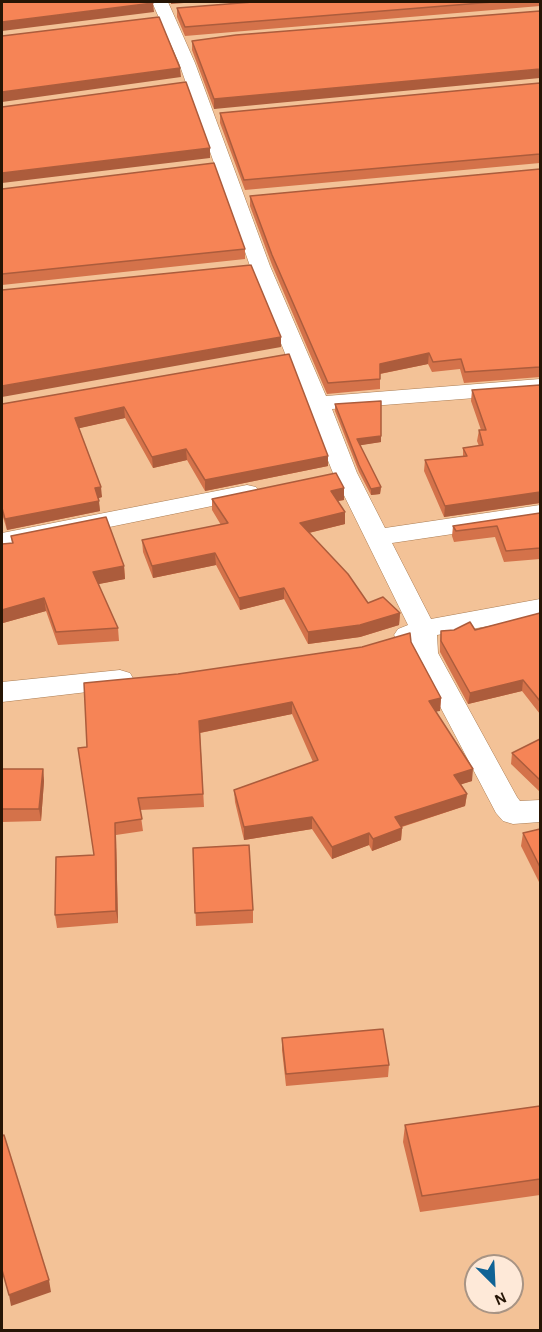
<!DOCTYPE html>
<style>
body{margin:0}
#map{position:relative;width:542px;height:1332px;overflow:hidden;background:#f3c297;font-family:"Alegreya Sans",sans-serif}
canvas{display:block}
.frame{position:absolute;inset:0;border:3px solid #261505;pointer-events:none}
.north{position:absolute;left:464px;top:1254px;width:60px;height:60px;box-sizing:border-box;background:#fee9d8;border:2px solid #a89484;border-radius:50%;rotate:156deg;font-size:16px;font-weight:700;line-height:24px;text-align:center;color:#261505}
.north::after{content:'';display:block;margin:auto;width:21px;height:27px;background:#106395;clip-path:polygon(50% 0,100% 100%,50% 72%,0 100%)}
</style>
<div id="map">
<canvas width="542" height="1332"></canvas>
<div class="frame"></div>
<div class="north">N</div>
</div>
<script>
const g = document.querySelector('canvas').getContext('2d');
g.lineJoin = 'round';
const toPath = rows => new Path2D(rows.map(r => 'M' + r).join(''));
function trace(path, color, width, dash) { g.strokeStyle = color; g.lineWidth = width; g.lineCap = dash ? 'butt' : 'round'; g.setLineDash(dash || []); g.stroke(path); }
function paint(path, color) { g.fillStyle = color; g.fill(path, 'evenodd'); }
const street = toPath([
 [152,2,168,2,195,63,270,266,326,396,540,379,540,393,332,409,357,473,385,528,540,505,540,521,392,543,431,619,540,599,540,617,437,635,438,653,517,797,520,801,540,800,540,822,513,824,503,821,496,813,412,653,411,643,398,641,394,635,398,629,408,625,333,473,250,266,179,63,152,2],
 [247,485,256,487,259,492,256,497,2,549,2,533,247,485],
 [120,670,130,673,134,680,130,687,2,702,2,682,120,670]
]);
trace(street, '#aa7d54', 1);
paint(street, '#fff');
paint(toPath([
 [253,2,540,2,540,6,185,36,177,17,177,8],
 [540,11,214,109,192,50,192,41],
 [540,83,540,163,245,190,220,123,220,113],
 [540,169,540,377,464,383,460,369,432,372,428,364,380,374,380,389,327,394,272,265,250,206,250,196],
 [2,189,245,249,245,259,2,285],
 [289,354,328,466,205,491,187,460,153,468,125,418,79,428,102,497,98,498,100,511,7,530,2,514,2,404],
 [540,385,540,503,444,517,424,471,425,460,463,456,463,448,479,446,477,441,479,430,481,430,471,401,472,390],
 [335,404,381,436,381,442,360,445,381,487,380,494,371,495,359,472,335,411],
 [344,488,344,500,338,501,345,524,309,533,368,603,400,613,399,625,360,637,308,644,284,599,240,610,216,565,153,578,143,552,142,540,221,525,212,510,212,499],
 [540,513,540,559,504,562,495,537,454,542,452,536,453,526],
 [11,536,124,566,125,579,98,584,118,628,119,641,58,645,46,611,3,623,3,649,2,649,2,544,12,543],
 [540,613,540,714,522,691,468,704,440,652,440,642,441,631,475,630],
 [411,642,441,698,440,711,436,711,472,781,461,784,467,794,465,806,402,827,401,840,372,851,369,845,332,859,312,829,244,840,235,802,234,790,313,762,292,714,200,733,204,807,140,810,143,831,116,835,118,923,57,928,55,915,94,855,87,747,178,674],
 [540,739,540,792,511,764,512,753],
 [2,769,43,769,44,781,41,821,2,822],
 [540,829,540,884,521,846,523,833],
 [193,848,253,910,253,923,196,926],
 [282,1038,389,1065,388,1077,286,1086,282,1050],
 [540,1106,540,1195,420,1212,403,1142,405,1125]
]), '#d4724a');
paint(toPath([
 [171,2,197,2,171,4],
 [153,3,154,12,2,31,2,22],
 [180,68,181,77,2,102,2,103,2,92],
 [540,69,540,78,214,109,214,99],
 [210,148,210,158,2,183,2,173],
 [281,337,281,347,2,397,2,399,2,386],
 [429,353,428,364,379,374,380,364],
 [124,407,125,418,76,429,75,418],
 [381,436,381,442,356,446,357,439],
 [186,449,187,460,153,468,152,457],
 [328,456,328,466,205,491,205,480],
 [101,487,102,497,96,499,95,488],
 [381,487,380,494,371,495,371,489],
 [344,488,344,500,331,502,331,491],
 [540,492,540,503,444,517,445,506],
 [99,501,100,511,7,530,5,519],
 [345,512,345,524,300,535,300,523],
 [215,553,216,565,153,578,152,566],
 [124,566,125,579,94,585,93,572],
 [284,588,284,599,240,610,239,598],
 [44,598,46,611,3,623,3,649,2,639,2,610],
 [400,613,399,625,360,637,308,644,308,632],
 [523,680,522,691,468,704,470,693],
 [441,698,440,711,428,713,429,701],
 [292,702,292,714,199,733,199,721],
 [43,769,44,781,41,821,39,809],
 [473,769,472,781,453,787,454,775],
 [467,794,465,806,394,829,395,817],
 [312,817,312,829,244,840,244,827],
 [115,823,116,835,118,923,116,911],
 [402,828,401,840,372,851,373,839],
 [369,833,369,845,332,859,332,847],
 [49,1280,51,1292,11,1306,9,1295]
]), '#ac5c3c');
const building = toPath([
 [2,2,153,2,153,3,2,22,2,2],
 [253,2,493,2,185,27,177,8,253,2],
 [540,11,540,69,214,99,192,41,236,35,540,11],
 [159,17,180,68,2,92,2,36,159,17],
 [186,82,210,148,2,173,2,107,186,82],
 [540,83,540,154,244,180,220,113,540,83],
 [214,163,245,249,2,274,2,189,214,163],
 [540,169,540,367,465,372,461,359,433,362,429,353,380,364,380,379,328,383,272,255,250,196,540,169],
 [251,265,281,337,2,386,2,290,251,265],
 [289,354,328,456,205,480,186,449,152,457,124,407,75,418,101,487,95,488,99,501,5,519,2,508,2,404,289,354],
 [540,385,540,492,445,506,425,460,467,456,463,448,483,445,479,430,486,430,472,390,540,385],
 [381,401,381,436,357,439,381,487,371,489,359,465,335,404,381,401],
 [336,473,344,488,331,491,345,512,300,523,348,574,368,603,383,597,400,613,360,625,308,632,284,588,239,598,215,553,152,566,142,540,228,523,212,499,336,473],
 [540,513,540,548,506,551,497,526,456,531,453,526,540,513],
 [106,517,124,566,93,572,118,628,56,632,44,598,2,610,2,544,13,543,11,536,106,517],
 [540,613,540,701,523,680,470,693,441,641,441,631,454,630,470,622,475,630,540,613],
 [410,633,411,642,441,698,429,701,473,769,454,775,467,794,395,817,402,828,373,839,369,833,332,847,312,817,244,827,234,790,318,760,292,702,199,721,203,794,138,798,142,819,115,823,116,911,55,915,56,857,94,855,78,748,87,747,84,683,178,674,362,647,410,633],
 [540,739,540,780,512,753,540,739],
 [2,769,43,769,39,809,2,809,2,769],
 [540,829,540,867,523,833,540,829],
 [249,845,253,910,195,913,193,848,249,845],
 [383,1029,389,1065,286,1074,282,1038,383,1029],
 [540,1106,540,1179,422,1196,405,1125,540,1106],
 [4,1135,49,1280,9,1295,2,1270,2,1136,4,1135]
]);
paint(building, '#f68456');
trace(building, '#ac5c3c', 1.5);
</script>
